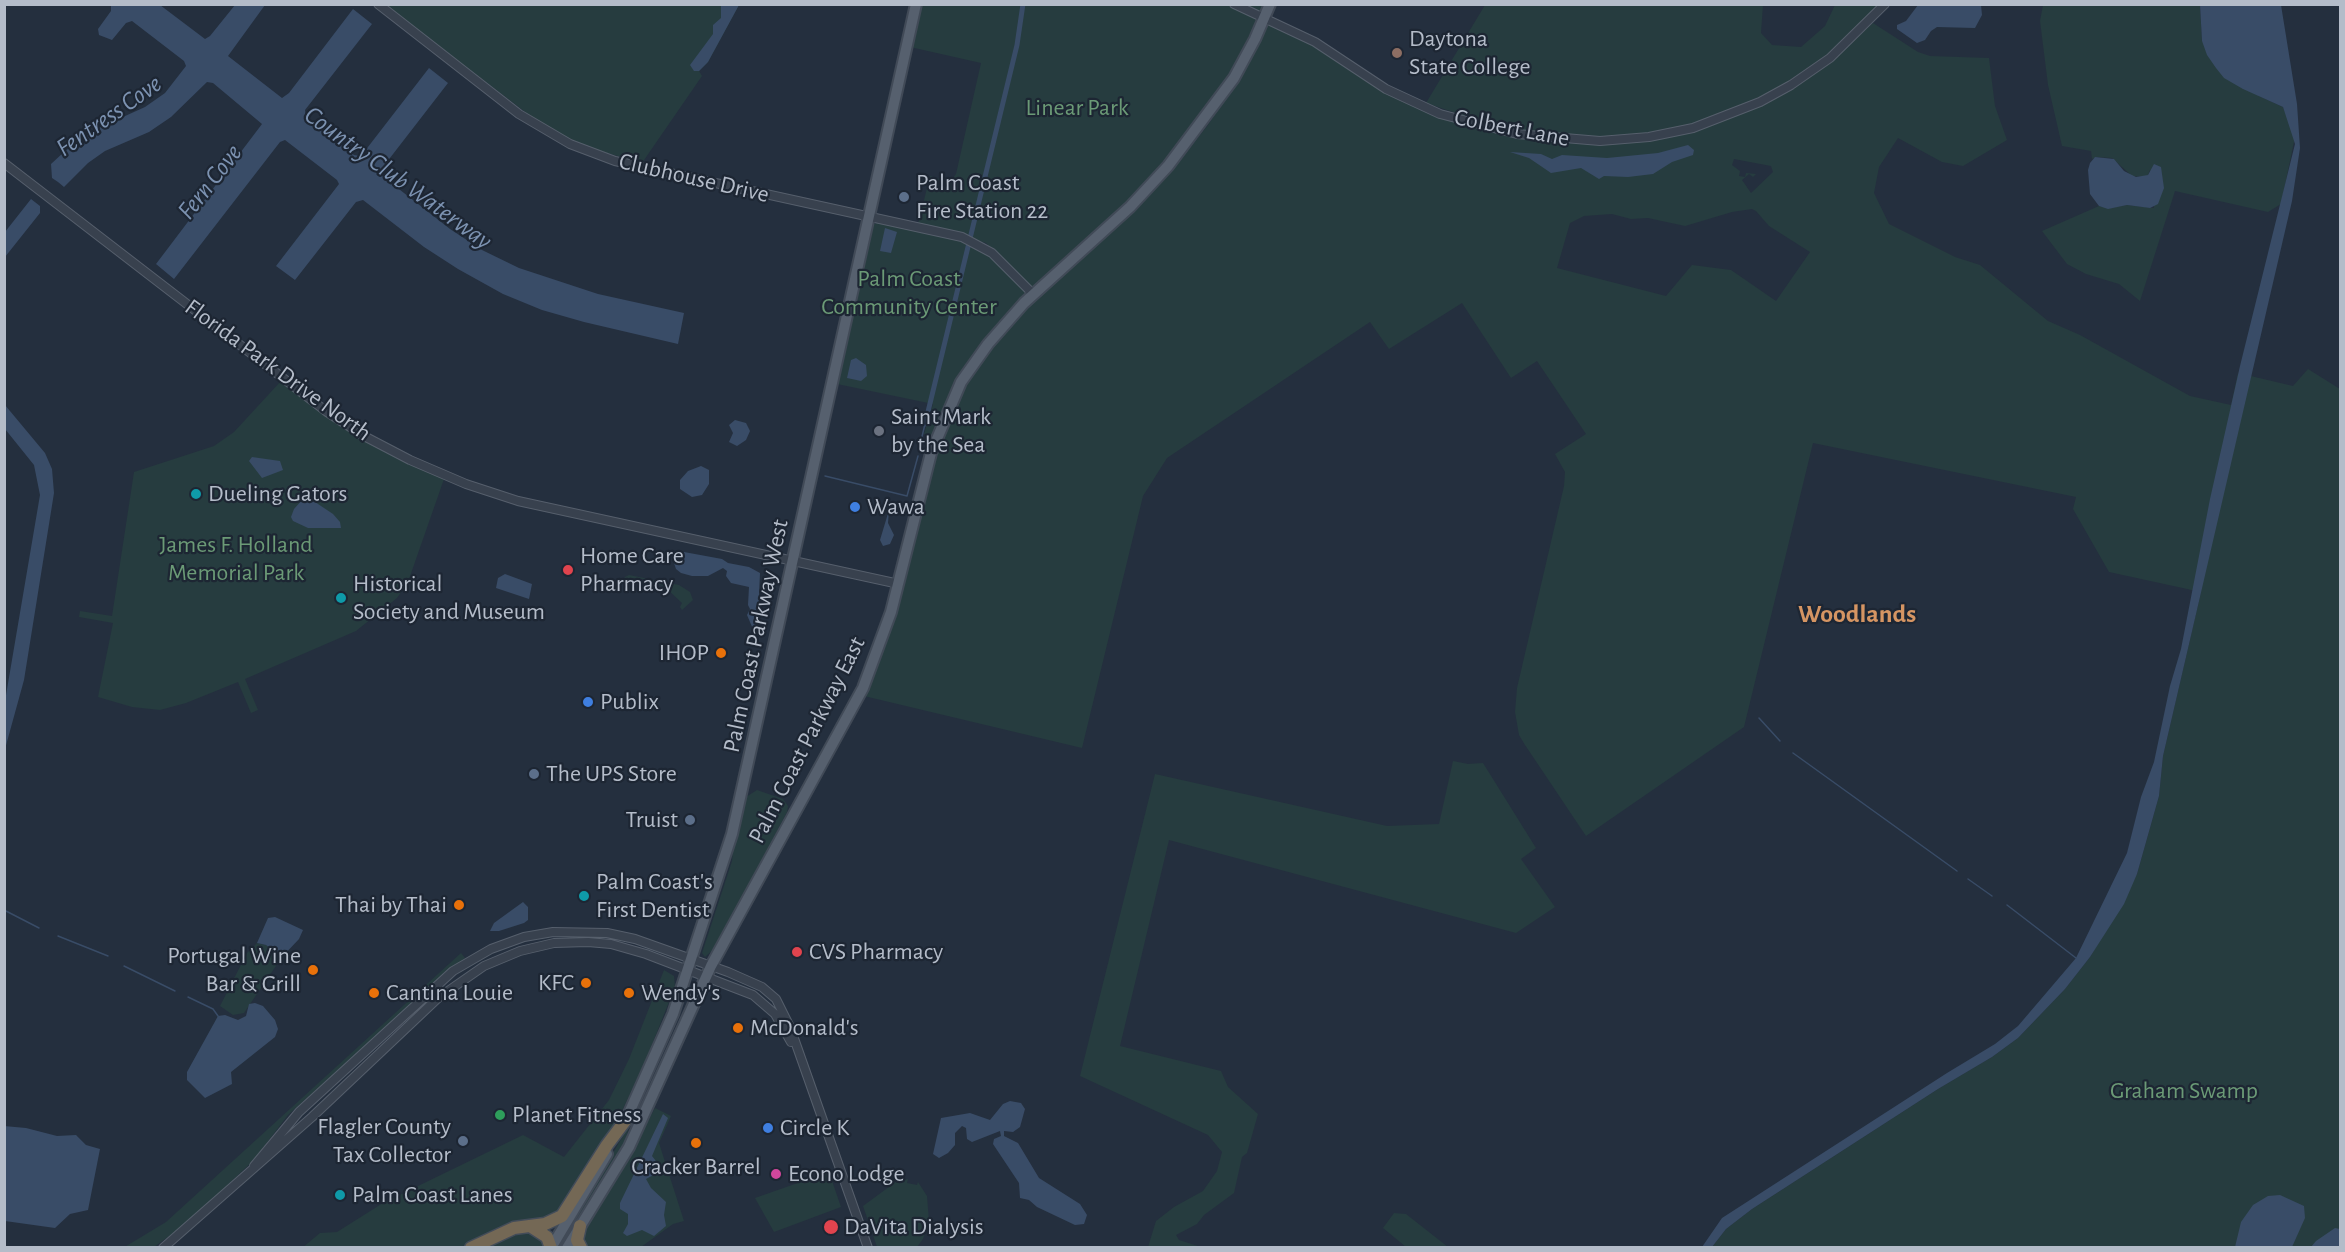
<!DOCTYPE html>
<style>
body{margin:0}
#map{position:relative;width:2345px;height:1252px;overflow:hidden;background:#242f3e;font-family:"Alegreya Sans",sans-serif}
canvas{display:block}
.frame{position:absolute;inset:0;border:6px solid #b4bcc9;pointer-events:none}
</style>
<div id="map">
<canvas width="2345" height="1252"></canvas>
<div class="frame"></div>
</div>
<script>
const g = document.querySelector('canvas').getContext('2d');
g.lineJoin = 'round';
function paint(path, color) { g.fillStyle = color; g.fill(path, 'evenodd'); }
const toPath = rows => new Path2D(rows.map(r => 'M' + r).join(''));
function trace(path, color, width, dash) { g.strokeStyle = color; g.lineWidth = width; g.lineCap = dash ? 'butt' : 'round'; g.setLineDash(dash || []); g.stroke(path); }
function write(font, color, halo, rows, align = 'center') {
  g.font = font + ' "Alegreya Sans",sans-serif'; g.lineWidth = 4.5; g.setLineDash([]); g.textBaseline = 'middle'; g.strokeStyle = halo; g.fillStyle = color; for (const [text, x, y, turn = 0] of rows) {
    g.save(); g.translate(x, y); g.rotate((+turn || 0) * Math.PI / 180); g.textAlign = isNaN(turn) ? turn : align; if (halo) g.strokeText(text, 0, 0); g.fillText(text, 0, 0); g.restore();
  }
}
paint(toPath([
 [385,5,739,5,708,62,699,71,702,76,642,163,579,145,537,121],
 [919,5,1267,5,1248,48,1202,118,1136,195,1034,290,986,243,918,224,930,176,950,182,956,174,981,63,910,47],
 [1485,5,1763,5,1761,33,1772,45,1801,47,1825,26,1835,5,1881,5,1825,58,1761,99,1701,122,1652,135,1591,139,1560,138,1492,125,1426,103],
 [2043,5,2200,5,2202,41,2259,96,2283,107,2295,137,2281,204,2268,212,2175,191,2140,301,2119,284,2086,274,2067,264,2042,231,2099,206,2111,208,2127,205,2154,208,2150,170,2148,175,2144,177,2132,176,2112,158,2096,157,2092,159,2091,151,2062,146,2048,85,2040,21],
 [1267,23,1307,42,1367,82,1433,115,1468,127,1560,143,1603,144,1688,131,1717,123,1764,104,1795,86,1833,59,1873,23,1918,52,1930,56,1989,58,1995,106,2007,140,1963,166,1942,162,1898,138,1879,167,1874,193,1889,224,1955,257,1980,265,2048,321,2080,335,2190,396,2231,405,2238,373,2293,386,2308,369,2340,389,2340,1247,1712,1247,1726,1229,1752,1209,1938,1089,1992,1057,2018,1038,2065,989,2090,957,2137,874,2159,796,2163,756,2201,592,2109,572,2073,509,2076,497,1813,443,1744,727,1586,836,1525,745,1519,735,1515,712,1517,688,1564,486,1565,472,1555,454,1586,434,1537,361,1511,378,1462,303,1389,349,1370,322,1167,458,1143,496,1082,748,864,696,892,626,939,440,957,397,987,350,1035,297,1105,238,1166,178,1208,125,1238,79],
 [1734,159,1771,166,1773,172,1751,193,1742,180,1749,174,1753,177,1756,174,1746,173,1745,177,1739,176,1740,171,1732,165],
 [1752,209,1756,211,1769,226,1810,252,1776,301,1731,270,1692,265,1666,296,1557,268,1570,223,1584,216,1612,214,1631,219,1648,218,1685,226,1732,212],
 [879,222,949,237,973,245,991,255,1029,294,982,346,933,438,924,434,933,404,837,384,872,225],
 [281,381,327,412,444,479,408,582,397,598,356,631,245,679,258,710,251,713,238,682,186,703,160,710,132,707,98,697,113,623,79,617,80,611,112,616,134,472,214,446,234,432],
 [629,575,679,585,690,592,693,600,682,610,680,607,682,603,666,588,662,591,663,586,644,579,628,578,627,582,624,581,625,577],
 [1453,761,1468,764,1483,763,1536,848,1521,859,1555,907,1516,933,1169,840,1120,1046,1221,1071,1228,1087,1258,1114,1247,1153,1242,1157,1234,1193,1204,1215,1197,1224,1176,1235,1179,1240,1201,1247,1148,1247,1156,1221,1174,1207,1203,1191,1217,1171,1222,1152,1208,1135,1080,1076,1155,774,1387,826,1439,824],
 [757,790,783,799,788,806,787,812,717,946,705,957,702,953,732,861,733,849,746,797],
 [257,943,266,945,282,957,244,1013,233,1015,220,1006,247,953],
 [461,953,465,958,288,1115,253,1161,186,1224,154,1247,123,1248,166,1222],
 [664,970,674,976,675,987,645,1062,621,1113,567,1203,549,1220,506,1226,462,1247,302,1248,320,1233,337,1232,383,1203,523,1135,564,1157,609,1100,629,1059],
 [655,1108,671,1116,659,1143,684,1221,673,1224,641,1247,585,1247,582,1241,585,1230,618,1176],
 [630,1124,623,1148,565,1243,561,1241],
 [829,1172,841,1207,774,1232,755,1198],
 [908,1179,907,1183,917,1185,918,1182,927,1196,929,1221,923,1239,917,1247,877,1247,863,1206,897,1181],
 [1394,1213,1406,1214,1448,1247,1406,1247,1383,1228],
 [511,1232,537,1232,546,1247,475,1248]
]), '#263c3f');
paint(toPath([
 [721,4,739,5,708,62,699,71,694,71,690,65,713,34,713,25,721,18],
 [111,5,160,5,205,39,210,36,235,5,265,5,228,56,282,98,289,93,353,9,372,24,305,110,306,118,354,155,361,156,429,68,448,83,383,167,381,175,450,229,482,250,519,268,598,294,684,313,678,344,584,322,542,310,503,294,458,269,424,247,363,200,356,202,295,280,276,266,339,184,337,180,285,140,280,142,174,279,156,264,262,124,213,83,207,82,171,117,149,132,105,151,88,163,64,187,58,182,52,178,51,164,64,152,92,131,145,107,165,93,186,66,184,61,132,21,126,23,112,40,99,35,98,29,111,11],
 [1918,5,1981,5,1982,15,1975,28,1937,27,1931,31,1925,40,1917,43,1897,29,1897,25,1906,21],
 [2200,5,2281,5,2297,104,2300,148,2292,201,2163,756,2159,796,2137,874,2124,904,2090,957,2065,989,2018,1038,1992,1057,1938,1089,1752,1209,1726,1229,1712,1247,1702,1247,1722,1218,1947,1073,1995,1044,2018,1026,2076,958,2127,853,2141,797,2154,762,2170,686,2181,649,2210,499,2240,366,2295,144,2283,107,2243,89,2224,78,2216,68,2207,55,2202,41],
 [1688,145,1694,150,1693,155,1672,162,1653,174,1628,177,1604,176,1599,179,1581,168,1551,173,1529,158,1510,152,1541,154,1552,159,1562,155,1607,158,1658,153],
 [2095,157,2114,159,2124,171,2136,177,2148,175,2154,164,2161,167,2164,188,2158,204,2150,208,2127,205,2108,209,2099,206,2090,194,2088,170,2090,163],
 [31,199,40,206,40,213,5,257,5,232],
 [885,228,897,232,891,253,880,251],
 [856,358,866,365,867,376,861,381,847,378,851,360],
 [5,405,45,453,52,469,54,493,24,680,5,749,5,701,40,495,34,465,5,429],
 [735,420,746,423,750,431,746,440,737,446,729,442,733,433,729,425],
 [252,457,280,461,283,470,262,478,249,461],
 [701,466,709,470,709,484,702,495,692,497,680,489,680,480,688,471],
 [309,498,333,514,340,522,341,528,308,528,293,521,291,517,294,509,303,499],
 [889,510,888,523,894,535,890,544,883,546,880,540],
 [684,552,722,559,728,563,749,567,760,573,757,637,752,636,753,629,747,615,750,609,748,605,749,587,731,583,726,576,727,571,723,568,708,576,692,576,681,573,676,569,674,563,677,555],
 [505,574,532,584,529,599,496,588,498,578],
 [523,902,528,907,528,920,524,923,499,931,490,931,494,923],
 [275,917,303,930,299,939,282,957,266,945,257,943,268,918],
 [255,1003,263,1006,275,1020,278,1029,275,1037,231,1072,232,1084,205,1098,187,1080,187,1072,218,1016,225,1015,238,1020,246,1016,249,1004],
 [1010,1101,1021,1103,1025,1109,1020,1127,1013,1132,1004,1131,1004,1136,1018,1143,1039,1178,1080,1204,1087,1215,1084,1224,1075,1225,1037,1207,1029,1200,1020,1198,1019,1183,993,1144,994,1139,1001,1136,1000,1131,972,1142,967,1139,966,1128,962,1126,955,1133,955,1145,948,1153,939,1158,933,1154,941,1118,970,1113,990,1120,1003,1104],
 [663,1114,668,1118,652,1156,663,1170,646,1179,651,1188,666,1202,664,1215,666,1226,654,1236,642,1230,627,1236,623,1233,628,1224,628,1214,620,1209,620,1203],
 [4,1126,26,1128,57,1136,76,1135,86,1145,100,1149,88,1210,70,1214,55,1228,5,1221],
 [2280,1195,2304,1206,2305,1218,2292,1247,2235,1247,2241,1222,2253,1205,2268,1196],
 [2335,1228,2340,1229,2340,1247,2311,1247,2316,1241]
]), '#394c67');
trace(toPath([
 [920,445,925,424],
 [825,476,907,496,918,456],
 [1759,718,1780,741],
 [1793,753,1957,871],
 [1968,879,1992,896],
 [2007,905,2076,958],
 [4,910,39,928],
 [58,936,108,956],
 [124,966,175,991],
 [188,997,213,1009,218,1016]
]), '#394c67', 1.5);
trace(toPath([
 [925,424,1017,45,1023,4]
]), '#394c67', 5);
const minor = toPath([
 [378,4,519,114,570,144,615,161,962,237,992,253,1033,294],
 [1234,4,1315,42,1386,89,1440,114,1517,134,1600,141,1649,137,1693,128,1760,102,1791,85,1830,58,1885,4],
 [4,163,327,412,364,436,410,460,466,484,518,501,899,584],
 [254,1166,299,1112,453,971,491,949,524,937,553,932,607,933,635,939,728,972,762,987,776,999,790,1027,868,1248],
 [163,1248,312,1117,438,998,484,966,520,951,554,943,588,942,611,944,646,954,753,995,775,1014,791,1042]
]);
const major = toPath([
 [625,1122,673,1014,732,834,916,4],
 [551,1248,607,1154],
 [567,1248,629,1147,711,966,863,688,891,612,931,453,961,382,988,344,1024,303,1130,207,1168,166,1234,78,1255,39,1270,4]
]);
const highway = toPath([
 [530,1226,547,1237,551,1248],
 [580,1226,577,1240,581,1248],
 [471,1248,514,1228,545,1224,562,1216,607,1145,628,1117]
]);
trace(minor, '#565f6c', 10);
trace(major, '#414a57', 14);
trace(highway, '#434c59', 15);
trace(minor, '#38414e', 8);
trace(major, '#56606e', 10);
trace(highway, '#746855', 12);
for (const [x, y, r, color] of [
 [1397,53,6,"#8d6e63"],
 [904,197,6,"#5c6f8a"],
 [879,431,6,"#6b7280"],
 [196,494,6,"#0f9aa8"],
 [855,507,6,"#3f7fe0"],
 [568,570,6,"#e0444e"],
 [341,598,6,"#0f9aa8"],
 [721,653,6,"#e8710a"],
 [588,702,6,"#3f7fe0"],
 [534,774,6,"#5c6f8a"],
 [690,820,6,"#5c6f8a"],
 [584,896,6,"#0f9aa8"],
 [459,905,6,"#e8710a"],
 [797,952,6,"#e0444e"],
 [313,970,6,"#e8710a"],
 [586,983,6,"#e8710a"],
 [374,993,6,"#e8710a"],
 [629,993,6,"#e8710a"],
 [738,1028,6,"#e8710a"],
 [500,1115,6,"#2e9e5b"],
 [768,1128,6,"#3f7fe0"],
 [463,1141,6,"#5c6f8a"],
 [696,1143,6,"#e8710a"],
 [776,1174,6,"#d1479c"],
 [340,1195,6,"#0f9aa8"],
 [831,1227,8,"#e0444e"]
]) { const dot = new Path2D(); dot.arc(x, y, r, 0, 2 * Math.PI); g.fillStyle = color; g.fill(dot); trace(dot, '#1d2633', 2); }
write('24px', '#b4bcc9', '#1d2633', [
 ["Daytona",1409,39],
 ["State College",1409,67],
 ["Palm Coast",916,183],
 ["Fire Station 22",916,211],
 ["Saint Mark",891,417],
 ["by the Sea",891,445],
 ["Dueling Gators",208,494],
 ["Wawa",867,507],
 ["Home Care",580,556],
 ["Pharmacy",580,584],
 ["Historical",353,584],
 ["Society and Museum",353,612],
 ["IHOP",709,653,"right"],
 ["Publix",600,702],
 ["The UPS Store",546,774],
 ["Truist",678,820,"right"],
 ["Palm Coast's",596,882],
 ["First Dentist",596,910],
 ["Thai by Thai",447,905,"right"],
 ["CVS Pharmacy",809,952],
 ["Portugal Wine",301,956,"right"],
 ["Bar & Grill",301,984,"right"],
 ["KFC",574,983,"right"],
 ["Cantina Louie",386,993],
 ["Wendy's",641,993],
 ["McDonald's",750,1028],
 ["Planet Fitness",512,1115],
 ["Flagler County",451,1127,"right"],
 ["Tax Collector",451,1155,"right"],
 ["Circle K",780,1128],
 ["Cracker Barrel",696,1167,"center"],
 ["Econo Lodge",788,1174],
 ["Palm Coast Lanes",352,1195],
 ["DaVita Dialysis",844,1227]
], 'left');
write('24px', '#6b9a76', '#1d2633', [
 ["Linear Park",1077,108],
 ["Palm Coast",909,279],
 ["Community Center",909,307],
 ["James F. Holland",236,545],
 ["Memorial Park",236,573],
 ["Graham Swamp",2184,1091]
]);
write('24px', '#b4bcc9', '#1d2633', [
 ["Colbert Lane",1512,128,11],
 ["Clubhouse Drive",694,178,13],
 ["Florida Park Drive North",278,370,36],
 ["Palm Coast Parkway West",756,636,-78],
 ["Palm Coast Parkway East",807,740,-63]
]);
write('italic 26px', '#7c92b1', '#1d2633', [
 ["Fentress Cove",109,116,-35],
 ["Country Club Waterway",398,178,36],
 ["Fern Cove",210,182,-52]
]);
write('bold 26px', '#d59563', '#1d2633', [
 ["Woodlands",1857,614]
]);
</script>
